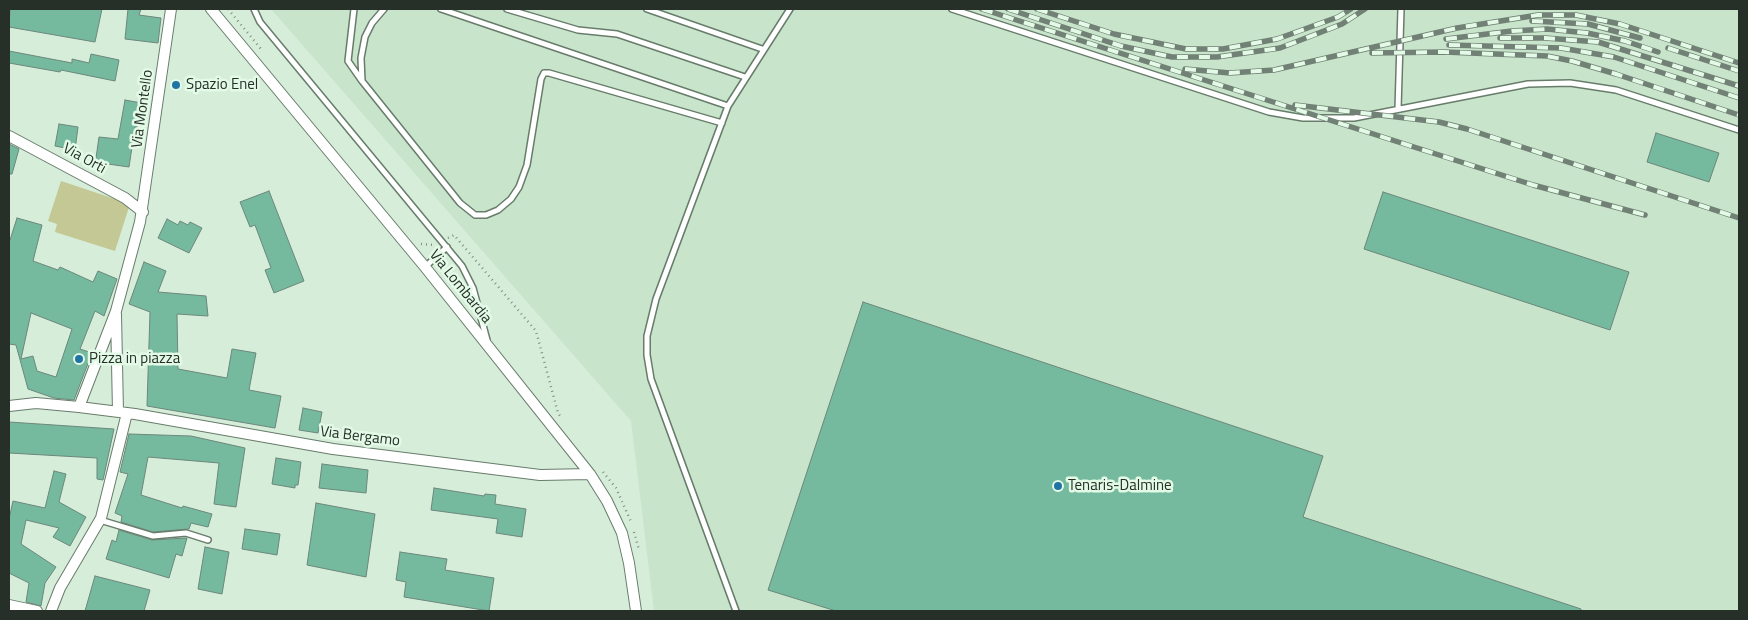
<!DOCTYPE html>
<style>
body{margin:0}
#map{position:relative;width:1748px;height:620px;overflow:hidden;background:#d6edd9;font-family:"Titillium Web",sans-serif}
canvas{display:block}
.frame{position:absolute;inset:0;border:10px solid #262f28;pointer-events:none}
</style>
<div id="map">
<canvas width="1748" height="620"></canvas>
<div class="frame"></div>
</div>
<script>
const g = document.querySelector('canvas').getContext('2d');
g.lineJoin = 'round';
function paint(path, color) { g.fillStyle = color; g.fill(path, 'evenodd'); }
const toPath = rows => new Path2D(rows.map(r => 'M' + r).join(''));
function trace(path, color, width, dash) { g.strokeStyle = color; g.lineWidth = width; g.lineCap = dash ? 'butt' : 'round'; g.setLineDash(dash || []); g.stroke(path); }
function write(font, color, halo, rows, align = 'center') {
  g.font = font + ' "Titillium Web",sans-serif'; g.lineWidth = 5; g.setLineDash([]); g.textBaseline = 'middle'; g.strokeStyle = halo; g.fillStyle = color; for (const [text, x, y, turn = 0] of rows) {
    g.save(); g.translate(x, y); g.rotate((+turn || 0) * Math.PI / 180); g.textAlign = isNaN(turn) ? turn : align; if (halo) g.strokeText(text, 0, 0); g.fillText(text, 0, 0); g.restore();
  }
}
paint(toPath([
 [271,9,1739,9,1739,611,654,611,631,421]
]), '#c8e5cb');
paint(toPath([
 [61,181,130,204,115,251,55,232,57,224,48,221]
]), '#c3c894');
const building = toPath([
 [10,9,102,9,95,42,9,27,10,9],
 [128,9,141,9,139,15,161,18,158,43,125,39,128,9],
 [9,51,72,63,72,59,89,63,91,54,119,60,115,81,61,70,60,72,9,63,9,51],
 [125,100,147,104,144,121,138,120,137,127,135,127,129,167,108,164,107,167,95,165,99,137,118,139,125,100],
 [59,124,78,127,75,150,55,146,59,124],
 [1656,133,1719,153,1709,182,1647,162,1656,133],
 [9,144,19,149,12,174,9,174,9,144],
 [269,191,304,281,274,293,265,270,271,268,255,225,250,227,240,202,269,191],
 [1383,192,1629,272,1610,330,1364,249,1383,192],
 [17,218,42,225,33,261,58,270,60,267,93,282,98,271,117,279,104,316,95,311,80,349,92,353,74,400,54,398,28,389,16,345,9,344,9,239,10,240,17,218],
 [31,313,72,329,56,377,37,371,33,356,21,359,31,313],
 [167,219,178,225,180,221,188,225,190,222,202,228,189,253,158,238,167,219],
 [144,262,166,271,158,292,206,296,208,316,177,314,178,369,227,378,232,349,256,353,249,390,281,396,275,428,147,406,150,312,129,304,144,262],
 [863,302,1323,456,1303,517,1581,609,1581,611,836,611,768,590,863,302],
 [303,408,322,412,318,433,299,430,303,408],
 [9,422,114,429,103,480,97,479,97,458,9,453,9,422],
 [129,434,191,436,245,448,236,507,214,504,219,463,148,457,141,495,182,508,183,506,212,514,208,527,191,523,189,529,153,532,121,522,122,516,115,513,128,474,120,472,129,434],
 [276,458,301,462,298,485,295,485,295,488,272,484,276,458],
 [322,464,368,470,366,493,319,488,322,464],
 [54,471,66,474,59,502,86,517,70,546,53,537,59,528,26,520,21,544,56,567,45,583,41,606,26,602,29,583,9,573,9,519,13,501,45,508,54,471],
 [434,488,484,496,485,494,496,495,495,504,526,509,522,537,496,533,498,519,431,510,434,488],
 [316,503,375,514,366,577,307,565,316,503],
 [245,529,280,534,277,555,242,549,245,529],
 [119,530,152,540,187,538,182,556,176,554,169,578,106,559,112,540,116,542,119,530],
 [205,547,229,552,222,594,198,589,205,547],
 [400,552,447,559,445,570,494,578,489,611,404,597,406,582,396,580,400,552],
 [95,576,150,590,144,611,85,611,95,576]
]);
paint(building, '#75b99e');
trace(building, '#6c877b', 1);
const lane = toPath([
 [254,9,260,22,462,266,473,288,487,340],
 [354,9,348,61,362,81],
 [384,9,372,23,365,37,361,58,362,81,460,203,475,215,486,215,498,210,511,199,519,187,527,165,541,79,544,73,549,73,722,123],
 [441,9,728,106],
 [507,9,578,30,617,34,745,77],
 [647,9,762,49],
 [952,9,1269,112,1303,118,1354,118,1528,84,1570,83,1616,90,1739,130],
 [1398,109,1401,9],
 [425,267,447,247],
 [100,520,153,536,186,533,208,540],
 [736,611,651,379,647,355,647,336,656,299,728,106,790,9]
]);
const street = toPath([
 [211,9,425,267,590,474,607,501,622,533,629,563,636,611],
 [9,136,125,198,143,212],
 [116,314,118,412],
 [9,406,36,403,79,407,135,414,333,449,540,475,590,474],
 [79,407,116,311,140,222,171,9],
 [9,605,37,611],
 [51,611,60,588,101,518,127,413]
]);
trace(lane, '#687c6b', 8);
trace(street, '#687c6b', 12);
trace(toPath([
 [228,9,261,49],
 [448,238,454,235,536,331,558,413,562,419],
 [421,244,435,245],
 [603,472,616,488,632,524],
 [634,532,639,550]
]), '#819183', 2.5, [1, 4]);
trace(lane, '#fff', 5);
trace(street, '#fff', 10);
const rail = toPath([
 [982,9,1533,185,1645,215],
 [1008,9,1121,46,1172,57,1217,57,1280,48,1342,24,1365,9],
 [1037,9,1114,34,1186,49,1223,49,1277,39,1338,17,1351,9],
 [1532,21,1588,24,1640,38],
 [1500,38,1545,38,1598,42,1739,86],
 [1446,39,1512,31,1547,29,1587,33,1625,41,1658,52],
 [1449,45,1561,48,1614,57,1739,98],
 [1668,48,1739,71],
 [1372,53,1444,52,1547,56,1572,61,1616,74,1739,115],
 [1185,69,1230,73,1274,70,1457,28,1538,15,1576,15,1620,24,1739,63],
 [1295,105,1439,122,1467,129,1739,218]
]);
trace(rail, '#728175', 5.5);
trace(rail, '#e3fae6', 4, [11]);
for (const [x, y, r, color] of [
 [176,85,5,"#2074a4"],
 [79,359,5,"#2074a4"],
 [1058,486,5,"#2074a4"]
]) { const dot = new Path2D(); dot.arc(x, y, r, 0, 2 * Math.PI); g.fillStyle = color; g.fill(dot); trace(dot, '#e3fae6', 2); }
write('15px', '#262f28', '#e3fae6', [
 ["Spazio Enel",186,85],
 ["Pizza in piazza",89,359],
 ["Tenaris-Dalmine",1068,486]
], 'left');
write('15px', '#262f28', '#e3fae6', [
 ["Via Montello",143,109,-82],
 ["Via Orti",84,159,29],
 ["Via Lombardia",460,287,51],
 ["Via Bergamo",360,437,7]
]);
</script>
